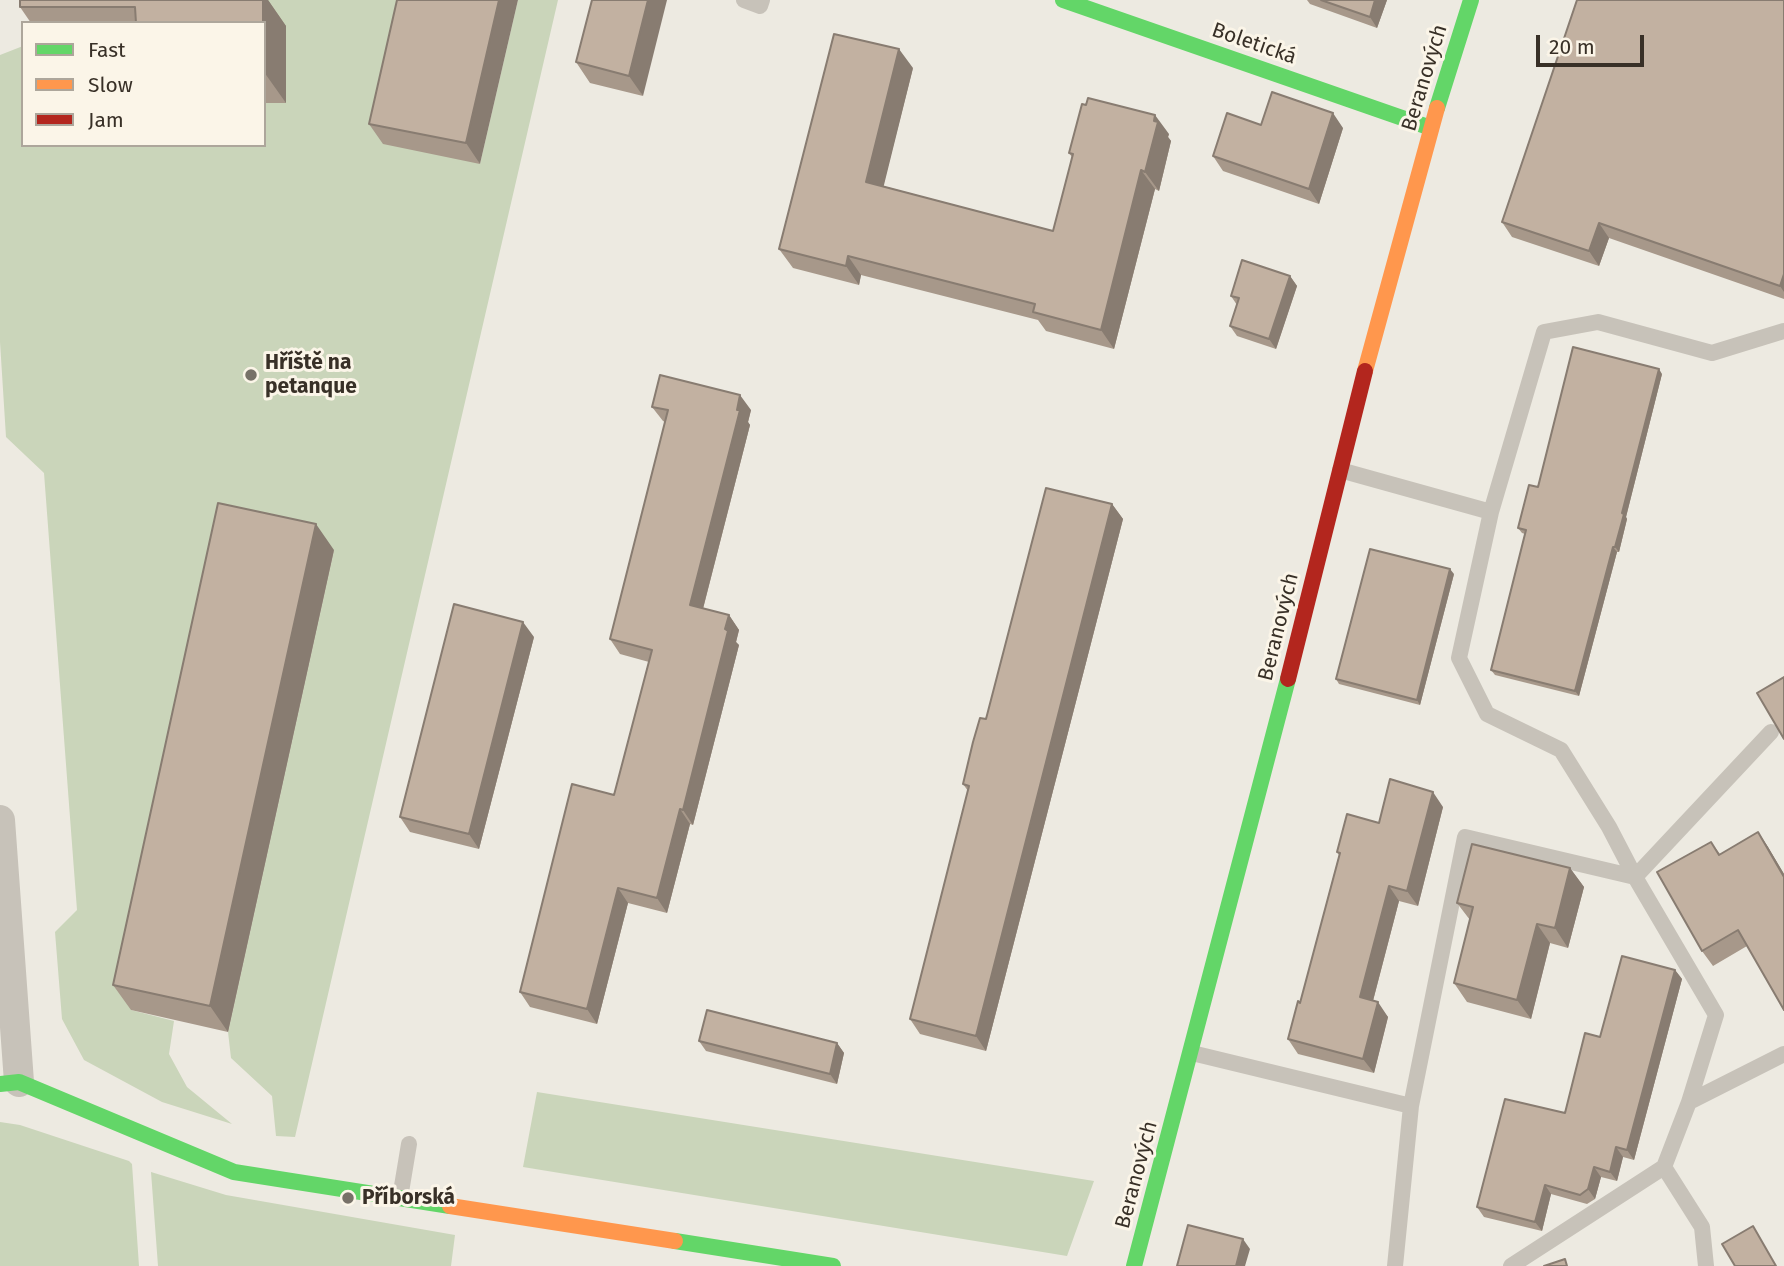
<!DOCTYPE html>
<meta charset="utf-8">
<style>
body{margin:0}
#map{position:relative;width:1784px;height:1266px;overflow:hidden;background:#edeae1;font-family:"Fira Sans",sans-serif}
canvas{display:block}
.legend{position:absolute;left:21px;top:21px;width:245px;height:126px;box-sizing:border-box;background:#fbf5e8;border:2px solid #ada69b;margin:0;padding:9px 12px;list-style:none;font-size:21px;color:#383027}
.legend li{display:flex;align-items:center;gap:14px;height:35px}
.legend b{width:35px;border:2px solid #ada69b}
.scale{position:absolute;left:1536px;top:35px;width:108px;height:32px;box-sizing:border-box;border:4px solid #383027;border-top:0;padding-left:9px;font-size:21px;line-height:24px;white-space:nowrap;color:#383027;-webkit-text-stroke:5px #fbf5e8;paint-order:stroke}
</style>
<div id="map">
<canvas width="1784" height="1266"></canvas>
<ul class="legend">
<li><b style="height:9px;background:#63d668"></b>Fast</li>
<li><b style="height:9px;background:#ff974d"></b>Slow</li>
<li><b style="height:9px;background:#b3261e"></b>Jam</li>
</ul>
<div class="scale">20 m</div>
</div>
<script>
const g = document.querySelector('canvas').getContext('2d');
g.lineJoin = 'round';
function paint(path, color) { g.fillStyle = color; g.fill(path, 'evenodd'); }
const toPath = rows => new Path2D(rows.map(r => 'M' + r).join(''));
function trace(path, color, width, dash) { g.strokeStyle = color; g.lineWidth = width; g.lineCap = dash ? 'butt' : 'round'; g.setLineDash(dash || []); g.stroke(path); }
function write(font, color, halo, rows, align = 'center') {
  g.font = font + ' "Fira Sans",sans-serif'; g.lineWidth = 6; g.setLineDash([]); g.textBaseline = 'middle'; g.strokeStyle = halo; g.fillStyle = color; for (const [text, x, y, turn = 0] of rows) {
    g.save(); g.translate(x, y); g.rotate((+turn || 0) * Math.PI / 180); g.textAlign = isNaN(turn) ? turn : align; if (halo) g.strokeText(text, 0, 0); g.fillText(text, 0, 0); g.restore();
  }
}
paint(toPath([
 [220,0,416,0,480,164,518,0,558,0,295,1137,276,1136,272,1096,231,1058,228,1032,334,550,131,1010,174,1021,169,1054,187,1087,232,1124,162,1102,84,1060,62,1019,55,932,77,910,44,473,6,437,0,342,0,55,23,46,23,145,264,145,264,103,286,103,264,23],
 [537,1092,1094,1181,1067,1256,523,1167],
 [0,1122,20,1125,129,1161,132,1164,139,1266,0,1266],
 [151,1172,226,1195,455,1235,451,1266,158,1266]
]), '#cad5ba');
trace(toPath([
 [744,0,760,6,762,0],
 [1340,470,1491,512,1459,658,1487,714,1561,750,1609,827,1635,877,1771,732],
 [1491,512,1544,332,1598,322,1712,353,1784,331],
 [1192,1053,1411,1106,1465,837,1635,877,1716,1015,1689,1102,1664,1167],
 [1689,1102,1784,1054],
 [400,1198,409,1144],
 [1395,1266,1411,1106],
 [1511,1266,1664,1167,1702,1227,1706,1266]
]), '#c7c2b9', 16);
trace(toPath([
 [0,820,19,1082]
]), '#c7c2b9', 30);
trace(toPath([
 [1063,0,1431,128],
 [1437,108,1471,0],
 [0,1084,19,1082,234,1172,450,1206],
 [675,1241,833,1266],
 [1134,1266,1288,679]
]), '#63d668', 16);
trace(toPath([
 [1365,371,1437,108],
 [450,1206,675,1241]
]), '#ff974d', 16);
trace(toPath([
 [1288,679,1365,371]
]), '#b3261e', 16);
paint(toPath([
 [268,0,286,26,286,103,264,103,264,23,31,23,20,7],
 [397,0,480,164,383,144,369,124],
 [592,0,643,96,590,83,576,62],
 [1307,0,1387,0,1377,28,1310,4],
 [1784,0,1784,299,1609,238,1599,266,1512,237,1502,222],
 [913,68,883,186,1053,231,1072,157,1069,153,1169,134,1168,137,1171,141,1159,191,1155,189,1114,349,1046,331,1038,320,861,275,859,285,793,268,779,249],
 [1261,125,1343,128,1319,204,1223,171,1213,156],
 [1290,276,1297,286,1276,349,1237,336,1230,326,1237,305,1231,296],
 [1662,374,1626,517,1627,519,1619,552,1617,552,1579,696,1495,675,1491,670,1525,534,1522,533,1518,528,1538,487],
 [652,407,751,410,748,422,750,425,703,609,729,615,739,630,736,642,739,645,693,825,690,824,667,913,628,903,597,1024,530,1007,520,992,614,795,649,662,620,654,610,639,665,422,663,421],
 [1112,504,1123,519,986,1051,920,1034,910,1019,968,791,963,784,986,719],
 [334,550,228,1032,131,1010,113,985],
 [1454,574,1420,705,1339,684,1336,679],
 [534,637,479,849,410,832,400,817],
 [1443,807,1418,906,1399,901,1373,1001,1388,1017,1374,1073,1298,1054,1288,1039,1300,1003,1339,855,1337,852,1379,823],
 [1758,832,1768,847,1784,874,1784,1011,1747,946,1713,966,1702,951,1711,842,1720,854],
 [1570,868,1584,887,1568,948,1550,943,1531,1019,1467,1002,1454,983,1470,920,1457,903],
 [1675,970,1682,979,1634,1160,1623,1157,1617,1181,1601,1177,1595,1199,1587,1204,1551,1194,1542,1231,1484,1217,1477,1207,1565,1113,1600,1037],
 [699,1041,837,1043,844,1053,837,1084,706,1051]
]), '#a7988a');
paint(toPath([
 [263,0,268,0,286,26,286,103,264,72],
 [499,0,518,0,480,164,466,143],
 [648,0,667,0,643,96,629,76],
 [1375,0,1387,0,1377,28,1370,17],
 [899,49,913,68,880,201,866,182],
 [1333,113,1343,128,1319,204,1309,189],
 [1155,115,1169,134,1168,137,1171,141,1159,191,1145,172],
 [1141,170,1155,189,1114,349,1101,330],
 [1599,223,1609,238,1599,266,1589,251],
 [848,256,861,275,859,285,846,266],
 [1784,274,1784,292,1780,286],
 [1290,276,1297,286,1276,349,1269,339],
 [1659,369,1662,374,1626,517,1627,519,1619,552,1615,547,1622,513],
 [740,395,751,410,748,422,750,425,700,620,690,605],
 [1112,504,1123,519,986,1051,976,1036],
 [316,524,334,550,228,1032,210,1006],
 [1613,547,1617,552,1579,696,1575,691],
 [1450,569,1454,574,1420,705,1417,700],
 [729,615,739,630,736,642,739,645,693,825,683,810],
 [523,622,534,637,479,849,469,834],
 [1433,792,1443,807,1418,906,1407,891],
 [680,809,690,824,667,913,657,898],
 [1758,832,1768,847,1784,874,1784,877],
 [1570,868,1584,887,1568,948,1555,928],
 [1389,886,1399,901,1370,1012,1360,997],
 [618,888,628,903,597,1024,587,1009],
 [1537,924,1550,943,1531,1019,1517,1000],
 [1675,970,1682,979,1634,1160,1627,1150],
 [1378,1002,1388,1017,1374,1073,1363,1059],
 [837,1043,844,1053,837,1084,830,1074],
 [1616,1147,1623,1157,1617,1181,1610,1172],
 [1594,1167,1601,1177,1595,1199,1588,1189],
 [1545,1185,1551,1194,1542,1231,1535,1222],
 [1243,1239,1250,1249,1245,1266,1236,1266]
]), '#887c71');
const building = toPath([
 [20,0,263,0,263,23,136,23,135,7,20,7,20,0],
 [397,0,499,0,466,143,369,124,397,0],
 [592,0,648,0,629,76,576,62,592,0],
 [1321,0,1375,0,1370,17,1321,0],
 [1577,0,1784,0,1784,274,1780,286,1599,223,1589,251,1502,222,1577,0],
 [834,34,899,49,866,182,1053,231,1073,154,1069,153,1082,104,1086,105,1088,98,1155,115,1154,121,1158,122,1145,172,1141,170,1101,330,1033,312,1035,304,848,256,846,266,779,249,834,34],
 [1272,92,1333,113,1309,189,1213,156,1227,113,1261,125,1272,92],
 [1242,260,1290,276,1269,339,1230,326,1239,298,1231,296,1242,260],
 [1573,347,1659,369,1622,513,1624,514,1615,547,1613,547,1575,691,1491,670,1526,530,1518,528,1529,485,1538,487,1573,347],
 [660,375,740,395,737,410,740,410,690,605,729,615,725,629,728,631,683,810,680,809,657,898,618,888,587,1009,520,992,572,784,614,795,652,650,610,639,668,410,652,407,660,375],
 [1046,488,1112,504,976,1036,910,1019,969,786,963,784,973,742,980,718,986,719,1046,488],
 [218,503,316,524,210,1006,113,985,218,503],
 [1370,549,1450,569,1417,700,1336,679,1370,549],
 [454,604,523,622,469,834,400,817,454,604],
 [1784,677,1784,739,1757,693,1784,677],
 [1390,779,1433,792,1407,891,1389,886,1360,997,1378,1002,1363,1059,1288,1039,1298,1001,1300,1003,1340,853,1337,852,1347,814,1379,823,1390,779],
 [1758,832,1784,877,1784,1010,1738,930,1702,951,1657,872,1711,842,1719,855,1758,832],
 [1472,844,1570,868,1555,928,1537,924,1517,1000,1454,983,1473,907,1457,903,1472,844],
 [1622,956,1675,970,1627,1150,1616,1147,1610,1172,1594,1167,1588,1189,1580,1195,1545,1185,1535,1222,1477,1207,1505,1099,1565,1113,1585,1033,1600,1037,1622,956],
 [707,1010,837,1043,830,1074,699,1041,707,1010],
 [1188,1225,1243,1239,1236,1266,1177,1266,1188,1225],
 [1753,1226,1776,1266,1735,1266,1722,1244,1753,1226],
 [1565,1259,1567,1266,1544,1266,1565,1259]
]);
paint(building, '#c2b1a1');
trace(building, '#887c71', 2);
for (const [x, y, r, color] of [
 [251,375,7,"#777168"],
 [348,1198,7,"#777168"]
]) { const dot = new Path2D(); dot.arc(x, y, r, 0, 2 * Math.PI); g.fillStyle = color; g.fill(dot); trace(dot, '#fbf5e8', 2.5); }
write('21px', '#383027', '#fbf5e8', [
 ["Boletická",1254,44,19],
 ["Beranových",1425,78,-73],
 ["Beranových",1279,627,-76],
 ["Beranových",1137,1175,-75]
]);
write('bold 21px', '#383027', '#fbf5e8', [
 ["Hříště na",265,363],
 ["petanque",265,387],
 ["Příborská",362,1198]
], 'left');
</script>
